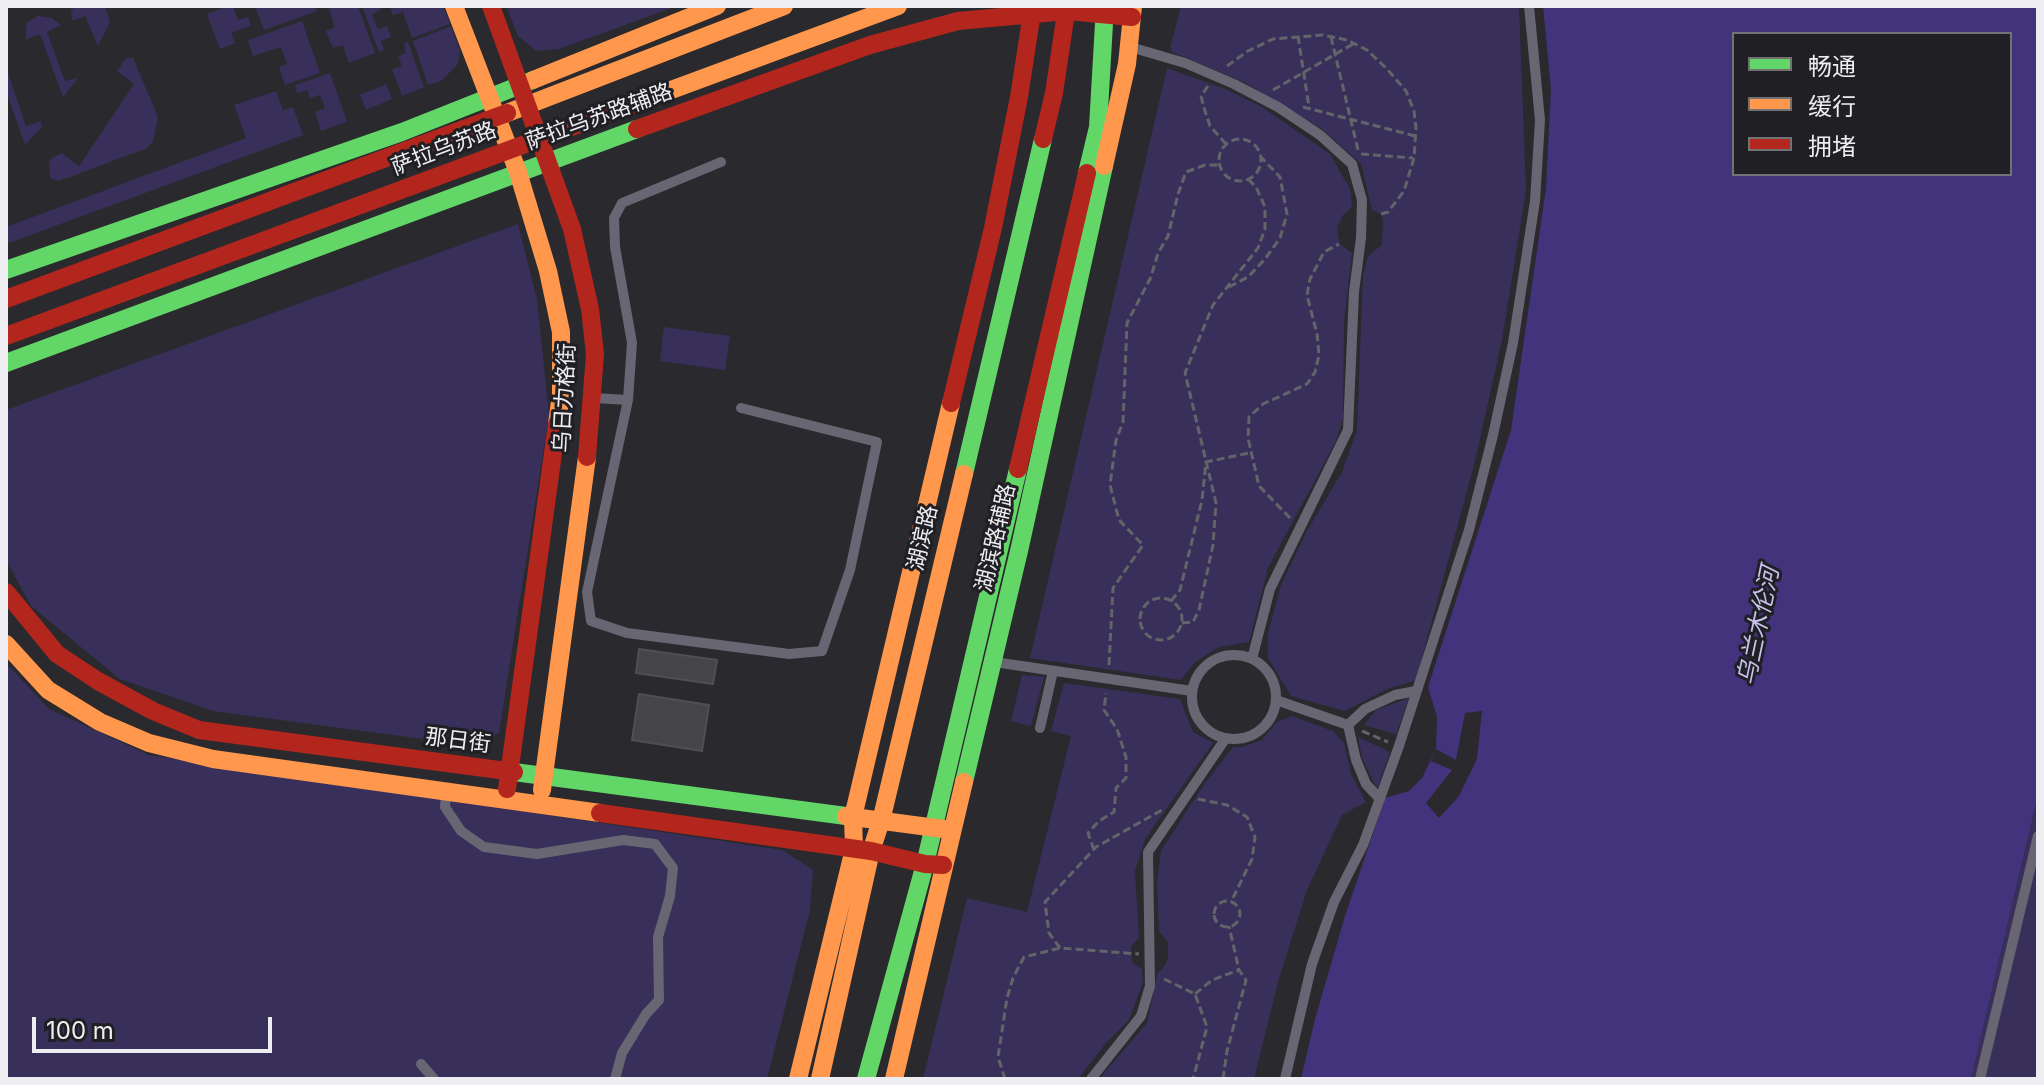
<!DOCTYPE html>
<meta charset="utf-8">
<style>
body{margin:0}
#map{position:relative;width:2044px;height:1085px;overflow:hidden;background:#2a292d;font-family:Inter,"Noto Sans SC",sans-serif}
canvas{display:block}
.frame{position:absolute;inset:0;border:8px solid #eeedf1;pointer-events:none}
.legend{position:absolute;left:1732px;top:32px;width:280px;height:144px;box-sizing:border-box;background:#1f1f24;border:2px solid #727176;margin:0;padding:10px 14px;list-style:none;font-size:24px;color:#eeedf1}
.legend li{display:flex;align-items:center;gap:16px;height:40px}
.legend b{width:40px;border:2px solid #727176}
.scale{position:absolute;left:32px;top:1017px;width:240px;height:36px;box-sizing:border-box;border:4px solid #eeedf1;border-top:0;padding-left:10px;font-size:24px;line-height:28px;white-space:nowrap;color:#eeedf1;-webkit-text-stroke:6px #1f1f24;paint-order:stroke}
</style>
<div id="map">
<canvas width="2044" height="1085"></canvas>
<div class="frame"></div>
<ul class="legend">
<li><b style="height:10px;background:#63d668"></b>畅通</li>
<li><b style="height:10px;background:#ff974d"></b>缓行</li>
<li><b style="height:10px;background:#b3261e"></b>拥堵</li>
</ul>
<div class="scale">100 m</div>
</div>
<script>
const g = document.querySelector('canvas').getContext('2d');
g.lineJoin = 'round';
function paint(path, color) { g.fillStyle = color; g.fill(path, 'evenodd'); }
const toPath = rows => new Path2D(rows.map(r => 'M' + r).join(''));
function trace(path, color, width, dash) { g.strokeStyle = color; g.lineWidth = width; g.lineCap = dash ? 'butt' : 'round'; g.setLineDash(dash || []); g.stroke(path); }
function write(font, color, halo, rows, align = 'center') {
  g.font = font + ' Inter,"Noto Sans SC",sans-serif'; g.lineWidth = 6; g.setLineDash([]); g.textBaseline = 'middle'; g.strokeStyle = halo; g.fillStyle = color; for (const [text, x, y, turn = 0] of rows) {
    g.save(); g.translate(x, y); g.rotate((+turn || 0) * Math.PI / 180); g.textAlign = isNaN(turn) ? turn : align; if (halo) g.strokeText(text, 0, 0); g.fillText(text, 0, 0); g.restore();
  }
}
paint(toPath([
 [76,6,105,6,110,22,98,46,85,16,72,21,71,11],
 [228,6,233,6,238,20,248,17,251,26,231,33,235,43,220,49,207,14],
 [255,6,315,6,317,11,264,30],
 [336,6,358,6,375,53,349,63,343,45,333,48,326,31,335,27,329,9],
 [362,6,379,6,381,10,372,14,378,29,387,26,391,37,381,41,384,50,379,52],
 [390,6,443,6,450,24,412,38,403,12,393,15],
 [510,6,677,6,559,49,536,51,518,36,507,8],
 [1181,6,1519,6,1526,190,1502,340,1475,461,1416,680,1385,690,1345,711,1291,696,1268,658,1268,634,1281,585,1307,531,1342,472,1357,430,1363,275,1368,256,1382,245,1383,220,1381,214,1372,210,1361,164,1322,129,1244,82,1172,52,1170,48],
 [38,16,52,18,61,25,47,32,65,81,78,78,63,97,40,34,25,40,27,22],
 [302,21,320,73,285,85,279,67,287,64,281,47,253,56,248,40],
 [451,26,460,50,458,64,441,81,428,85,413,41],
 [408,42,424,87,402,96,392,69,402,66,398,56,406,53,404,43],
 [126,58,133,58,158,117,153,141,147,148,59,181,50,178,49,163,52,158,62,153,79,166,134,84,117,71],
 [6,67,26,126,41,121,42,127,25,145,6,91],
 [1167,68,1225,89,1262,107,1330,154,1350,189,1352,207,1343,215,1337,228,1340,244,1352,253,1344,322,1343,419,1336,441,1268,568,1249,642,1219,647,1195,662,1181,680,1030,658],
 [330,73,347,122,321,131,315,112,325,108,320,95,310,98,307,90,297,93,295,85],
 [386,84,392,99,366,110,360,95],
 [276,91,283,110,293,107,303,135,6,244,6,227,246,138,234,105],
 [518,224,537,299,549,415,499,733,476,746,213,711,120,679,31,606,6,560,6,410],
 [664,327,730,336,725,370,660,361],
 [6,663,49,709,149,755,782,850,813,870,810,910,767,1079,6,1079],
 [1022,675,1044,677,1031,726,1011,721],
 [1064,683,1180,699,1193,732,1213,743,1145,839,1135,871,1139,938,1131,946,1132,962,1142,969,1143,982,1129,1020,1106,1043,1078,1079,923,1079,967,898,1027,912,1071,736,1051,731],
 [1409,698,1396,734,1364,725,1376,710],
 [1291,716,1333,731,1344,743,1351,774,1366,802,1342,815,1307,890,1278,982,1254,1079,1099,1079,1147,1023,1158,972,1162,970,1168,959,1168,942,1159,931,1157,883,1161,851,1203,786,1233,747,1242,747,1262,740,1276,723],
 [1358,737,1390,752,1377,789,1362,758],
 [2038,796,2038,1079,1971,1079,2033,819]
]), '#38305a');
paint(toPath([
 [1543,6,2038,6,2038,796,1971,1079,1301,1079,1315,1019,1345,916,1385,798,1409,791,1422,778,1436,749,1437,717,1428,687,1511,430,1546,188,1551,89],
 [1734,34,2010,34,2010,174,1734,174]
]), '#43337c');
paint(toPath([
 [1482,711,1477,759,1459,796,1439,818,1426,803,1452,770,1431,761,1436,749,1456,760,1465,713]
]), '#2a292d');
const building = toPath([
 [639,649,717,660,713,684,636,673,639,649],
 [639,694,709,705,702,751,632,740,639,694]
]);
paint(building, '#454447');
trace(building, '#505052', 2);
trace(toPath([
 [1298,36,1309,107],
 [1331,37,1358,150],
 [1227,66,1248,51,1273,39,1323,35,1347,40,1367,50,1387,69,1406,91,1414,111,1416,128,1414,158,1404,191,1388,212,1381,214],
 [1208,86,1201,96,1204,108,1210,126,1226,144],
 [1273,90,1353,44],
 [1303,107,1415,136],
 '1219 160a21 21 0 1 1 42 0a21 21 0 1 1-42 0Z',
 [1361,154,1413,158],
 [1229,287,1248,277,1265,259,1280,238,1287,214,1280,177,1261,157],
 [1290,518,1259,486,1248,438,1249,417,1263,404,1307,384,1315,372,1319,355,1317,334,1307,295,1310,279,1324,252,1339,244],
 '1140 619a21 21 0 1 1 42 0a21 21 0 1 1-42 0Z',
 [1171,601,1180,590,1202,500,1206,462,1249,453],
 [1182,623,1193,622,1199,610,1213,545,1216,503,1185,373,1213,305,1258,248,1265,229,1265,207,1256,187,1248,179],
 [1109,665,1113,588,1143,545,1119,520,1110,485,1116,440,1123,422,1127,323,1151,277,1158,253,1168,236,1178,194,1186,172,1205,165,1220,165],
 [1362,731,1388,742],
 [1198,799,1227,805,1247,817,1255,837,1252,859,1231,902],
 [1094,850,1088,833,1099,821,1114,812,1116,788,1126,778,1126,757,1117,729,1104,710,1106,693],
 '1214 914a13 13 0 1 1 26 0a13 13 0 1 1-26 0Z',
 [1060,948,1049,933,1045,902,1096,847,1162,810],
 [1164,979,1195,994,1207,1027,1193,1079],
 [1195,994,1212,980,1239,970],
 [1005,1079,998,1057,1007,998,1013,978,1024,957,1060,948,1139,954],
 [1223,1079,1227,1051,1246,980,1239,970,1229,926]
]), '#64636a', 3, [8, 4]);
trace(toPath([
 [1137,49,1185,63,1234,84,1278,107,1320,135,1352,164,1362,200,1361,238,1354,292,1348,430,1270,589,1252,659],
 [721,162,622,203,614,218,615,247,632,343,628,400,587,592,591,621,627,633,789,654,822,651,850,570,877,442,741,408],
 [594,398,628,400],
 '1192 697a42 42 0 1 1 84 0a42 42 0 1 1-84 0Z',
 [994,662,1192,691],
 [1276,700,1348,725,1356,760,1366,784,1380,799],
 [1348,725,1365,709,1395,695,1416,691],
 [1040,728,1053,671],
 [446,794,445,807,461,831,484,847,537,854,623,840,655,844,673,868,670,896,658,937,659,1000,646,1014,622,1053,615,1079],
 [421,1064,434,1079],
 [1091,1079,1141,1016,1150,986,1148,852,1226,738],
 [1285,1079,1312,964,1334,902,1363,845,1399,746,1469,530,1493,435,1513,343,1535,201,1540,120,1529,6],
 [1980,1079,2038,836]
]), '#676672', 10);
trace(toPath([
 [1087,173,1098,127,1105,6],
 [6,270,402,132,533,80],
 [6,363,637,129],
 [964,474,1043,139],
 [514,772,846,816],
 [964,782,1019,551,1104,166],
 [866,1079,925,864,1018,469]
]), '#63d668', 18);
trace(toPath([
 [454,6,518,172,548,271,561,332,561,394,557,424],
 [533,80,717,6],
 [655,96,898,6],
 [507,113,784,6],
 [1104,166,1127,64,1133,6],
 [6,644,48,690,100,722,149,743,213,759,600,813],
 [542,790,587,457],
 [846,816,951,830],
 [798,1079,854,849,853,817,951,403],
 [820,1079,871,851,881,821,964,474],
 [894,1079,964,782]
]), '#ff974d', 18);
trace(toPath([
 [491,6,572,229,590,309,595,354,587,457],
 [637,129,870,45,958,21,1067,11,1132,17],
 [1043,139,1054,93,1067,6],
 [6,299,507,113],
 [6,336,655,96],
 [951,403,993,228,1019,97,1033,6],
 [1018,469,1087,173],
 [6,592,57,654,98,681,153,711,199,730,514,772],
 [507,789,557,424],
 [600,813,871,851,925,864,943,865]
]), '#b3261e', 18);
write('22px', '#eeedf1', '#1f1f24', [
 ["萨拉乌苏路辅路",599,117,-20],
 ["萨拉乌苏路",444,149,-21],
 ["乌日力格街",565,398,-87],
 ["湖滨路",923,538,-77],
 ["湖滨路辅路",996,538,-77],
 ["那日街",458,741,7]
]);
write('italic 24px', '#c6c1ef', '#1f1f24', [
 ["乌兰木伦河",1759,626,-78]
]);
</script>
